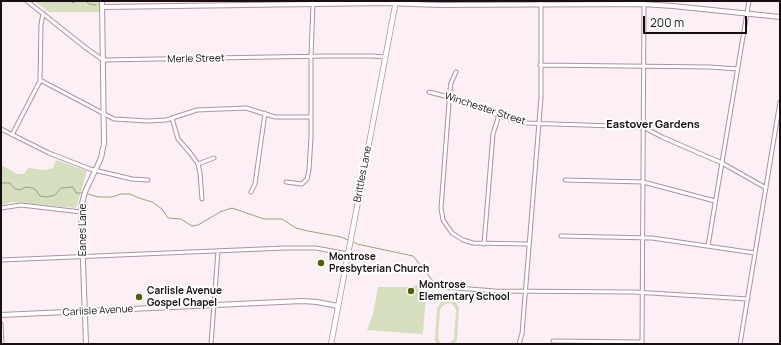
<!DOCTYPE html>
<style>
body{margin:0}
#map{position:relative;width:781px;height:345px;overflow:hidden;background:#fceff6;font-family:Manrope,sans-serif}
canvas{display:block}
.frame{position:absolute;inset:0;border:2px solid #180e14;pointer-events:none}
.scale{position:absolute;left:643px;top:16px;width:104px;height:18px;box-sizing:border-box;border:2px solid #180e14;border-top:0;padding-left:5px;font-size:12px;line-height:14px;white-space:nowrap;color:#180e14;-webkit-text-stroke:3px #fff;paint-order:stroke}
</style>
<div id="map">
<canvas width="781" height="345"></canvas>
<div class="frame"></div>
<div class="scale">200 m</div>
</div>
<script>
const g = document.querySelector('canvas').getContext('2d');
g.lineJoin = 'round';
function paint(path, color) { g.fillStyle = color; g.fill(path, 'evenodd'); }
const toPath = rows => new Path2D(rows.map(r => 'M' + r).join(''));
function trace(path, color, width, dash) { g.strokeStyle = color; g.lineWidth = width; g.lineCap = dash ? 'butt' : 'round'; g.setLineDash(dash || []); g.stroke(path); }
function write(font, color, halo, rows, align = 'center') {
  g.font = font + ' Manrope,sans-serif'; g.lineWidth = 3.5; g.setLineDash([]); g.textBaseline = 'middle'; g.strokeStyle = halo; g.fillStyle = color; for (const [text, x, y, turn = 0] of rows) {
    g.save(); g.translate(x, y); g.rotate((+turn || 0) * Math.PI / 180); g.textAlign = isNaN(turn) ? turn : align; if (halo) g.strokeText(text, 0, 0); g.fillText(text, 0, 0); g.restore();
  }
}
paint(toPath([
 [34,1,99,1,100,12,49,12],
 [56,160,87,171,76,208,13,202,1,205,1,165,17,174,24,174,28,168,46,170,53,168],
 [418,285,427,285,423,332,422,334,367,330,373,314,378,287,407,287],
 [445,299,455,301,459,308,457,340,454,344,449,344,454,339,456,310,454,306,450,303,445,304,440,309,438,337,439,341,442,344,437,344,435,340,437,308,441,302]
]), '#d5debe');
trace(toPath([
 [71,1,73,3,76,1],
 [86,1,89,4,96,5],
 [1,183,10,183,15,189,20,190,26,187,32,188,36,190,40,196,47,197,55,195,61,188,73,187,76,193,82,193],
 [88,194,98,197,112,197,121,194,130,194,139,198,152,202,162,209,168,218,181,219,192,226,198,225,220,212,232,208,264,219,282,219,296,228,308,231,341,237,348,240],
 [354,242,357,244,413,256,437,286]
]), '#97a275', 1);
const minor = toPath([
 [27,1,86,48,103,60,325,56,372,56,385,57],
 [540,65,710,67,737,69],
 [456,72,451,83,450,90,441,208,443,220,452,233,463,240,473,243,529,244],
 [40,80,114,119,147,121,166,120,197,110,246,108,275,117,311,117],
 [429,92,460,100,503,117,525,123,643,127,662,137,722,163,766,188],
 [172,118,178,139,191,154,198,164,200,173,202,199],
 [1,129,49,153,90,169,132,179,148,180],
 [12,135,40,81,41,25,43,13],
 [198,164,214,158],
 [565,180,643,182,715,201],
 [286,182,302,184,307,179,309,170,311,137,311,57,313,4],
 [251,192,255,184,265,113],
 [1,208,21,205,81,212],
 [561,236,652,238,755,253],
 [484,244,493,134,499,115],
 [708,246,749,1],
 [1,260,285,248,316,248,348,254],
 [444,287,495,291,634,292,748,299],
 [1,324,2,344],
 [553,341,642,342],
 [211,344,218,251],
 [519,344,522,334,541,97,541,1],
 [642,344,644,4],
 [740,344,780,102]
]);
const tertiary = toPath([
 [102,7,386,3,439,5,642,4,673,6,780,17],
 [1,315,302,301,317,302,338,306],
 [86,344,81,207,85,192,101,158,104,143,102,1]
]);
const secondary = toPath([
 [331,344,396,1]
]);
trace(minor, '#ad91a2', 5);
trace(tertiary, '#ad91a2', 6);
trace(secondary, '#ad91a2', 6);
trace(minor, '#fff', 3);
trace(tertiary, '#fff', 4);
trace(secondary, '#fff', 4.5);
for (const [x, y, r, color] of [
 [321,263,4,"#516002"],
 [411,291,4,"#516002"],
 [139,297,4,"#516002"]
]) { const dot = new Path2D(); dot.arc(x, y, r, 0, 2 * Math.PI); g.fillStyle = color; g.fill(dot); trace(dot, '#fff', 1.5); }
write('10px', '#180e14', '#fff', [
 ["Merle Street",196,59,-1],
 ["Winchester Street",485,109,18],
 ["Brittles Lane",363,174,-79],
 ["Eanes Lane",83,230,-90],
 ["Carlisle Avenue",98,311,-3]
]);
write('bold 10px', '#180e14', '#fff', [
 ["Montrose",329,257],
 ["Presbyterian Church",329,269],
 ["Montrose",419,285],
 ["Elementary School",419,297],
 ["Carlisle Avenue",147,291],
 ["Gospel Chapel",147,303]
], 'left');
write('bold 11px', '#180e14', '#fff', [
 ["Eastover Gardens",653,125]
]);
</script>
